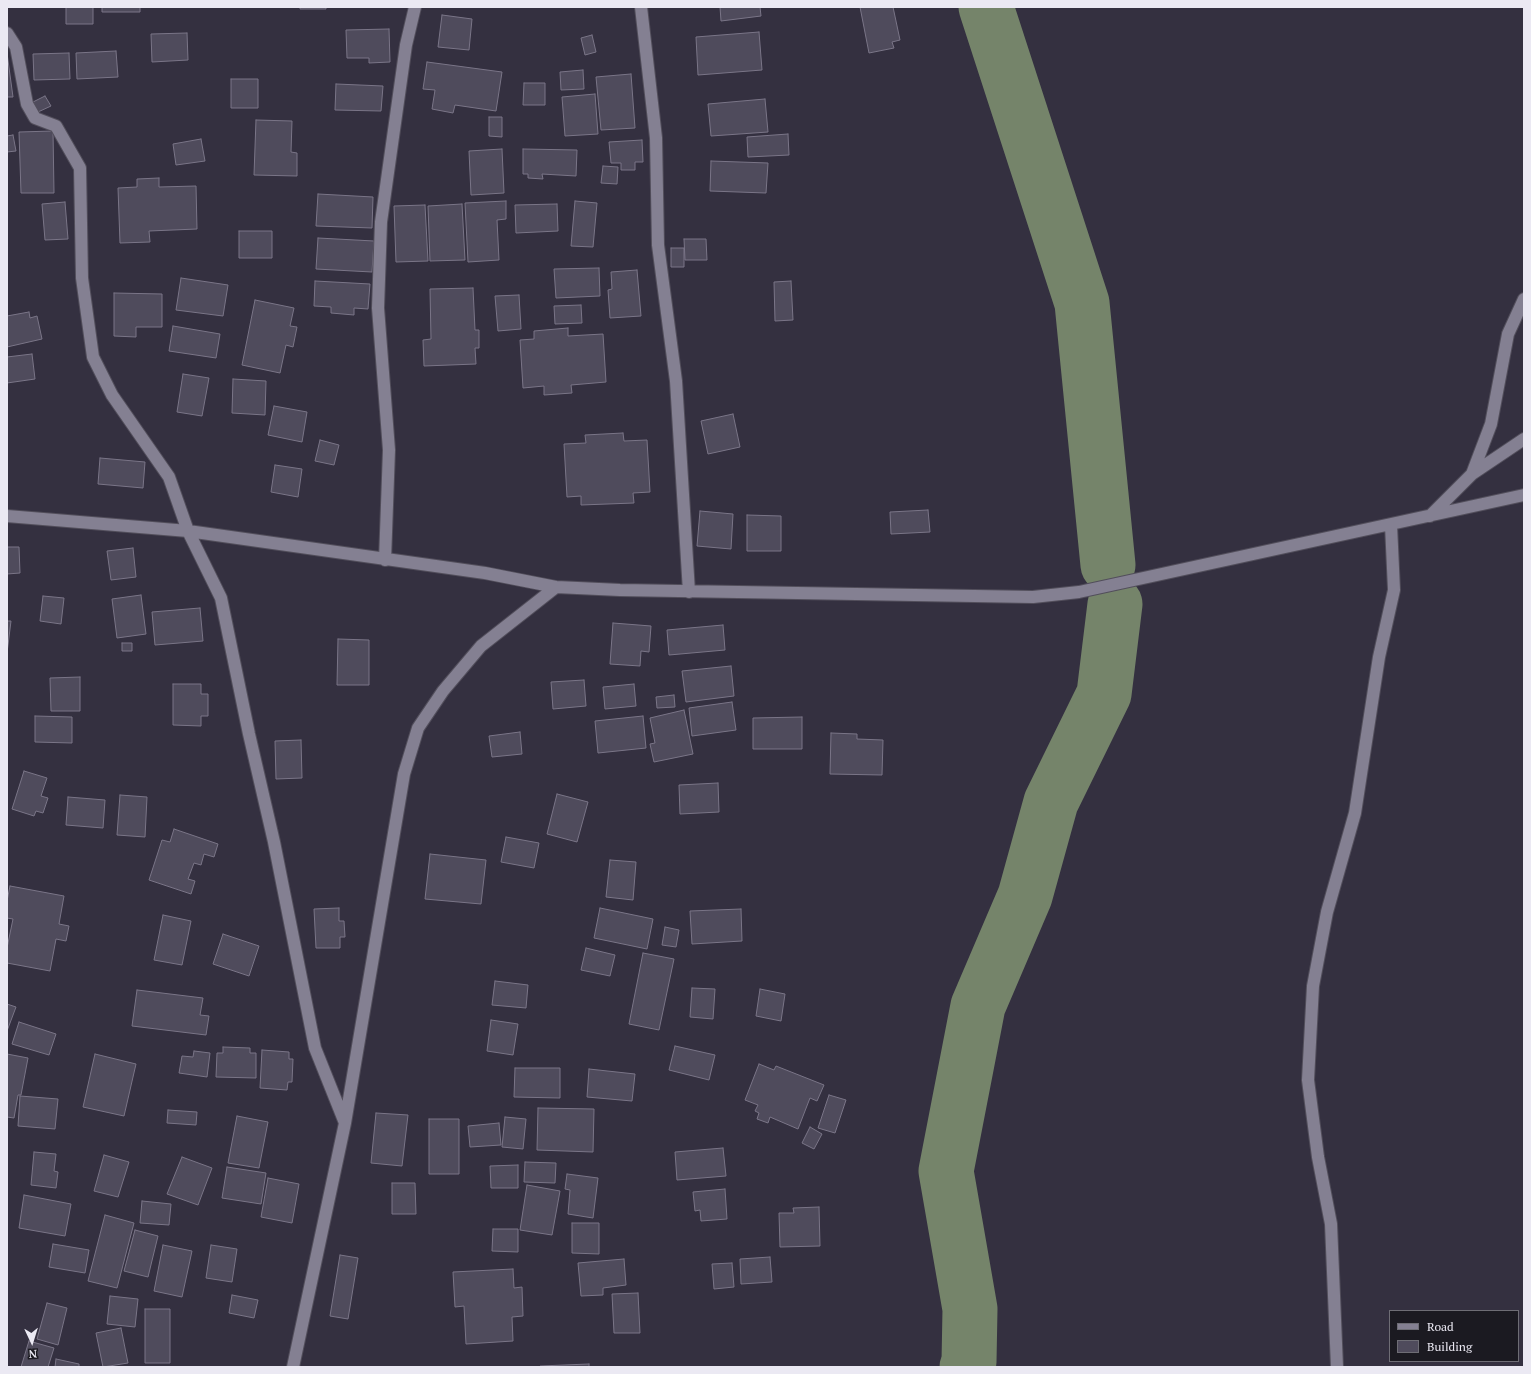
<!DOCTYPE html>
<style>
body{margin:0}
#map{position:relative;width:1531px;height:1374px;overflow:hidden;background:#343040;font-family:"PT Serif",serif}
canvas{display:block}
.frame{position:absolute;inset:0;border:8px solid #ebe9f3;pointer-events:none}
.legend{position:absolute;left:1389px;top:1310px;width:130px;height:52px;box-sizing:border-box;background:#1b1a21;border:1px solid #6e6d75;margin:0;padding:5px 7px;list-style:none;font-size:12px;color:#ebe9f3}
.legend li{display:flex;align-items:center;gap:8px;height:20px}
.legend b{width:20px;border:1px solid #6e6d75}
.north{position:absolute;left:12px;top:1322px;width:40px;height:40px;-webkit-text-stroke:3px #1b1a21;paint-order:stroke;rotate:176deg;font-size:11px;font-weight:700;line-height:16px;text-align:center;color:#ebe9f3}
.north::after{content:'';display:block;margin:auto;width:14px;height:18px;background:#ebe9f3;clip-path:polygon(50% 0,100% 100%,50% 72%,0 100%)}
</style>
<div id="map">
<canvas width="1531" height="1374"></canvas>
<div class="frame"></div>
<ul class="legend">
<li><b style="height:5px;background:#848092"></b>Road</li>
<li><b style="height:11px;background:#4f4b5c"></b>Building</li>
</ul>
<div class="north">N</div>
</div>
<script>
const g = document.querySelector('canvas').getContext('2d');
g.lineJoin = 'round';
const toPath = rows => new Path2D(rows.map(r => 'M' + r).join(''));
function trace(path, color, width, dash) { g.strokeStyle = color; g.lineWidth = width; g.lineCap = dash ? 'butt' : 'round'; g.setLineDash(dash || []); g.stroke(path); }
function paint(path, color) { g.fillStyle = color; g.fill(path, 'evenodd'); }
trace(toPath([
 [986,7,1082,303,1108,565],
 [967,1367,969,1362,970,1309,946,1171,978,1006,1025,896,1051,802,1104,694,1115,604]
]), '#75846a', 55);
const building = toPath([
 [66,7,93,7,93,24,66,24,66,7],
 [102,7,140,7,140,12,102,12,102,7],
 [300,7,326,7,326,9,300,9,300,7],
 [720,7,760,7,761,16,721,21,720,7],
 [860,7,893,7,900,40,892,42,894,48,869,53,860,7],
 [442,15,472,19,469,50,438,47,442,15],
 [389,29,390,62,369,63,369,58,347,58,346,30,389,29],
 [759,32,762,70,698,75,696,37,759,32],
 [187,33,188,60,152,62,151,34,187,33],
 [592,35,596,52,585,55,581,38,592,35],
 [116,51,118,77,77,79,76,53,116,51],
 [7,53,13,97,7,97,7,53],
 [69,53,70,79,34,80,33,54,69,53],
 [427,62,502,72,496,111,455,105,453,113,432,109,435,90,423,89,427,62],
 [583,70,584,89,561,90,560,72,583,70],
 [631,74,635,128,601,130,596,77,631,74],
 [231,79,258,79,258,108,231,108,231,79],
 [524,83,545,83,545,105,523,105,524,83],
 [336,84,383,86,381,111,335,110,336,84],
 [595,94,598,134,565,136,562,97,595,94],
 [45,96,51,106,38,112,33,102,45,96],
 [765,99,768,132,711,136,708,104,765,99],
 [489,117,502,117,502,137,489,136,489,117],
 [256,120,292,121,291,152,297,153,297,176,254,175,256,120],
 [53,131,54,193,21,193,19,132,53,131],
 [788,134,789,155,748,157,747,137,788,134],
 [13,135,16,151,7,152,7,136,13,135],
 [201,139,205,161,176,165,173,144,201,139],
 [642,140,643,162,635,162,635,170,621,170,621,163,611,163,609,142,642,140],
 [502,149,504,193,471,195,469,151,502,149],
 [523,149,577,150,576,176,542,174,543,179,528,178,528,174,523,174,523,149],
 [711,161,768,163,766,193,710,191,711,161],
 [603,166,618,167,617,184,601,183,603,166],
 [159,178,159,187,196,186,197,229,149,231,150,242,120,243,118,188,137,187,137,179,159,178],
 [318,194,373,197,372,228,316,226,318,194],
 [506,201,506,219,497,220,499,260,468,262,465,203,506,201],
 [575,201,597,203,593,247,571,246,575,201],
 [65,202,68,239,45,240,42,204,65,202],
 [462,204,465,260,430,261,428,206,462,204],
 [557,204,558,231,516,233,515,205,557,204],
 [425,205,428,261,396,262,394,206,425,205],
 [239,231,272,231,272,258,239,258,239,231],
 [318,238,374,241,372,272,316,269,318,238],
 [684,239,706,239,707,260,685,260,684,239],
 [671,248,684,248,684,267,671,267,671,248],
 [599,268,600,296,556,298,554,269,599,268],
 [637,270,641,316,610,318,608,290,612,289,611,272,637,270],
 [181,278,228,285,223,316,176,310,181,278],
 [315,281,370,284,368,309,354,308,354,315,331,313,331,307,314,306,315,281],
 [791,281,793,320,775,321,774,282,791,281],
 [473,288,475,330,479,330,479,348,475,348,476,364,424,366,423,340,431,339,430,289,473,288],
 [114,293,162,294,162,327,136,327,136,337,114,336,114,293],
 [519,295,521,329,498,331,495,296,519,295],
 [255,300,294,308,290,326,297,327,293,347,286,345,280,373,242,365,255,300],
 [581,305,582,323,555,324,554,306,581,305],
 [29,312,30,318,37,316,42,339,7,347,7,316,29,312],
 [173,326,220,334,216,358,169,351,173,326],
 [568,328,568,336,603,334,606,382,571,385,572,393,544,395,544,386,523,388,520,340,534,339,534,331,568,328],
 [32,354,35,379,7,383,7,357,32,354],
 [183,374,209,378,202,416,177,412,183,374],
 [233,379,266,381,265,415,232,413,233,379],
 [274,406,307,412,302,442,268,435,274,406],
 [733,414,740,447,708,454,701,421,733,414],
 [623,433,624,441,647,440,650,492,633,493,634,503,581,505,581,496,567,497,564,444,586,443,585,435,623,433],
 [320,440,339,445,334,465,315,461,320,440],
 [100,458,145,462,143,488,98,484,100,458],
 [275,465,302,469,298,497,271,492,275,465],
 [928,510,930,532,891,534,890,512,928,510],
 [700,511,733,514,731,549,697,546,700,511],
 [747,515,781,516,781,551,747,551,747,515],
 [7,547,19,547,20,573,7,574,7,547],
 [133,548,136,577,111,580,107,551,133,548],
 [141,595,146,634,117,638,112,599,141,595],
 [43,596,64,598,61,624,40,621,43,596],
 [200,608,203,641,155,645,152,612,200,608],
 [7,621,11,621,7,653,7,621],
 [613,623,651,626,649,652,641,651,640,666,610,664,613,623],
 [723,625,725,650,669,655,667,630,723,625],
 [338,639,369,640,369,685,337,685,338,639],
 [122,643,132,643,132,651,122,651,122,643],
 [731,666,734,696,686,702,682,671,731,666],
 [80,677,80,711,51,711,50,678,80,677],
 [584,680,586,706,553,709,551,682,584,680],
 [173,684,201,684,201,694,208,694,208,716,201,716,201,726,173,725,173,684],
 [634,684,636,706,605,709,603,687,634,684],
 [674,695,675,707,657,708,656,697,674,695],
 [732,702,736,730,692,736,689,708,732,702],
 [684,710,693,754,654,762,650,744,655,743,650,718,684,710],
 [35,716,72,717,72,743,35,742,35,716],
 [643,716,646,748,598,753,595,721,643,716],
 [802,717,802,749,753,749,753,718,802,717],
 [520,732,522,754,492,757,489,736,520,732],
 [831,733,857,734,857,739,883,740,882,775,830,774,831,733],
 [301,740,302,778,276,779,275,741,301,740],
 [24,771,47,778,41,796,48,798,43,813,36,811,34,816,12,809,24,771],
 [718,783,719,812,680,814,679,785,718,783],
 [557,794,588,802,577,842,547,834,557,794],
 [120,795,147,797,145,837,117,835,120,795],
 [68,797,105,800,103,828,66,825,68,797],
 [174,829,218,844,214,857,204,854,201,865,194,863,188,879,195,881,191,894,149,880,162,840,170,842,174,829],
 [506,837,539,843,534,868,501,862,506,837],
 [430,854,486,860,481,904,425,899,430,854],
 [610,860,636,862,633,900,606,897,610,860],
 [10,886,64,896,59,924,69,926,66,941,56,939,50,971,7,963,7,948,13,919,7,918,7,901,10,886],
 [339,908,339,921,344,921,345,937,340,937,340,948,316,948,314,909,339,908],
 [600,908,653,919,647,949,594,938,600,908],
 [741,909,742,941,692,944,690,911,741,909],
 [163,915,191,921,182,965,154,960,163,915],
 [665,927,679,930,676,947,662,945,665,927],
 [223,934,259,946,249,976,213,964,223,934],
 [586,948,615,955,610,976,581,970,586,948],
 [643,953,674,959,659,1030,629,1024,643,953],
 [495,981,528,985,526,1008,492,1005,495,981],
 [692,988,715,989,713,1019,690,1017,692,988],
 [760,989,785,994,781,1021,756,1016,760,989],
 [137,990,203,998,200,1015,209,1016,206,1035,132,1026,137,990],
 [7,1004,16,1007,7,1031,7,1004],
 [491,1020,518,1024,513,1055,487,1051,491,1020],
 [19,1022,56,1034,49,1055,12,1044,19,1022],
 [675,1046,715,1055,709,1080,669,1070,675,1046],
 [223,1047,250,1048,250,1053,256,1053,256,1078,216,1077,217,1053,223,1053,223,1047],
 [262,1050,289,1052,289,1059,293,1059,292,1082,288,1082,287,1090,260,1088,262,1050],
 [194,1051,210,1053,207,1077,179,1073,182,1056,193,1057,194,1051],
 [7,1054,28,1058,21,1095,18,1095,14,1118,7,1117,7,1054],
 [95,1054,136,1064,124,1116,83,1107,95,1054],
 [759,1064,774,1070,776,1066,824,1085,817,1101,810,1098,798,1129,770,1117,768,1123,757,1119,759,1113,755,1111,758,1105,745,1100,759,1064],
 [515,1068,560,1068,560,1098,514,1097,515,1068],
 [589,1069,635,1074,632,1101,587,1097,589,1069],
 [829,1095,846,1100,835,1133,818,1128,829,1095],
 [20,1096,58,1099,55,1129,18,1126,20,1096],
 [538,1108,594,1109,593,1152,537,1150,538,1108],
 [168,1110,197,1112,196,1125,167,1123,168,1110],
 [376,1113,408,1115,402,1166,371,1163,376,1113],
 [237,1116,268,1122,259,1168,228,1163,237,1116],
 [505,1117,526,1119,523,1149,502,1147,505,1117],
 [429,1119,459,1119,459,1174,429,1174,429,1119],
 [499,1123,501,1145,470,1147,468,1126,499,1123],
 [810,1127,822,1134,814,1149,802,1143,810,1127],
 [723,1148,726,1176,677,1180,675,1152,723,1148],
 [34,1152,56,1154,54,1171,58,1172,56,1188,31,1185,34,1152],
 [104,1155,129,1162,118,1197,94,1191,104,1155],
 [182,1157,212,1168,198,1205,167,1194,182,1157],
 [525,1162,556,1163,555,1183,524,1182,525,1162],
 [518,1165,518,1188,491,1188,490,1166,518,1165],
 [227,1167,266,1173,261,1204,222,1198,227,1167],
 [567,1174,598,1178,593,1218,568,1214,570,1190,565,1189,567,1174],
 [268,1178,299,1184,292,1223,261,1217,268,1178],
 [392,1183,415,1183,416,1214,392,1214,392,1183],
 [527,1185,560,1191,552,1235,520,1230,527,1185],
 [725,1189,727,1219,701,1221,700,1210,695,1211,693,1192,725,1189],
 [24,1195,71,1204,65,1236,19,1228,24,1195],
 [142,1201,171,1204,169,1225,140,1223,142,1201],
 [819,1207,820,1246,780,1247,779,1213,794,1213,793,1208,819,1207],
 [105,1215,134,1223,117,1288,88,1281,105,1215],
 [572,1223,599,1223,599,1254,572,1253,572,1223],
 [493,1229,518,1229,518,1252,492,1251,493,1229],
 [135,1230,158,1236,148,1277,124,1271,135,1230],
 [53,1244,89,1250,85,1273,49,1267,53,1244],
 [163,1245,192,1251,182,1297,154,1291,163,1245],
 [211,1245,237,1249,232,1282,206,1278,211,1245],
 [340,1255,358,1258,348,1319,330,1316,340,1255],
 [770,1257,772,1282,741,1284,740,1259,770,1257],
 [624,1259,626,1285,603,1288,603,1295,581,1296,578,1263,624,1259],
 [732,1263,734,1287,714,1289,712,1264,732,1263],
 [513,1269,514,1288,522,1287,523,1316,512,1317,513,1341,466,1344,464,1306,455,1307,453,1272,513,1269],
 [638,1293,640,1333,614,1333,612,1294,638,1293],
 [232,1295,258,1300,254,1318,229,1313,232,1295],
 [110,1296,138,1299,135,1327,107,1324,110,1296],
 [47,1303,67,1308,58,1345,37,1339,47,1303],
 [145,1309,170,1309,170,1363,145,1363,145,1309],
 [121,1328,128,1363,103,1367,96,1333,121,1328],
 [29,1341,54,1348,48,1367,21,1367,29,1341],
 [56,1359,79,1364,79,1367,55,1367,56,1359],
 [589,1364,589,1367,540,1367,540,1366,589,1364]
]);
paint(building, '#4f4b5c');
trace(building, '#7a7587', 1);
const street = toPath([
 [641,7,656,138,658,245,676,381,689,592],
 [7,33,16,47,27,104,35,118,56,126,80,168,82,278,93,357,112,395,169,477,188,531,221,598,249,734,274,842,315,1048,345,1123],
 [1472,474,1491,424,1508,334,1524,299],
 [7,516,188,531,485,573,556,587,620,590,1033,597,1079,592,1524,495],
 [1430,516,1472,474,1524,439],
 [385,560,389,450,378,308,381,222,406,45,415,7],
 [293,1367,345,1123,404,774,418,728,443,691,481,646,556,587],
 [1337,1367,1331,1224,1318,1157,1308,1080,1313,986,1327,912,1355,813,1379,657,1394,590,1391,525]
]);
trace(street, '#524e5b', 14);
trace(street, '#848092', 12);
</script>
